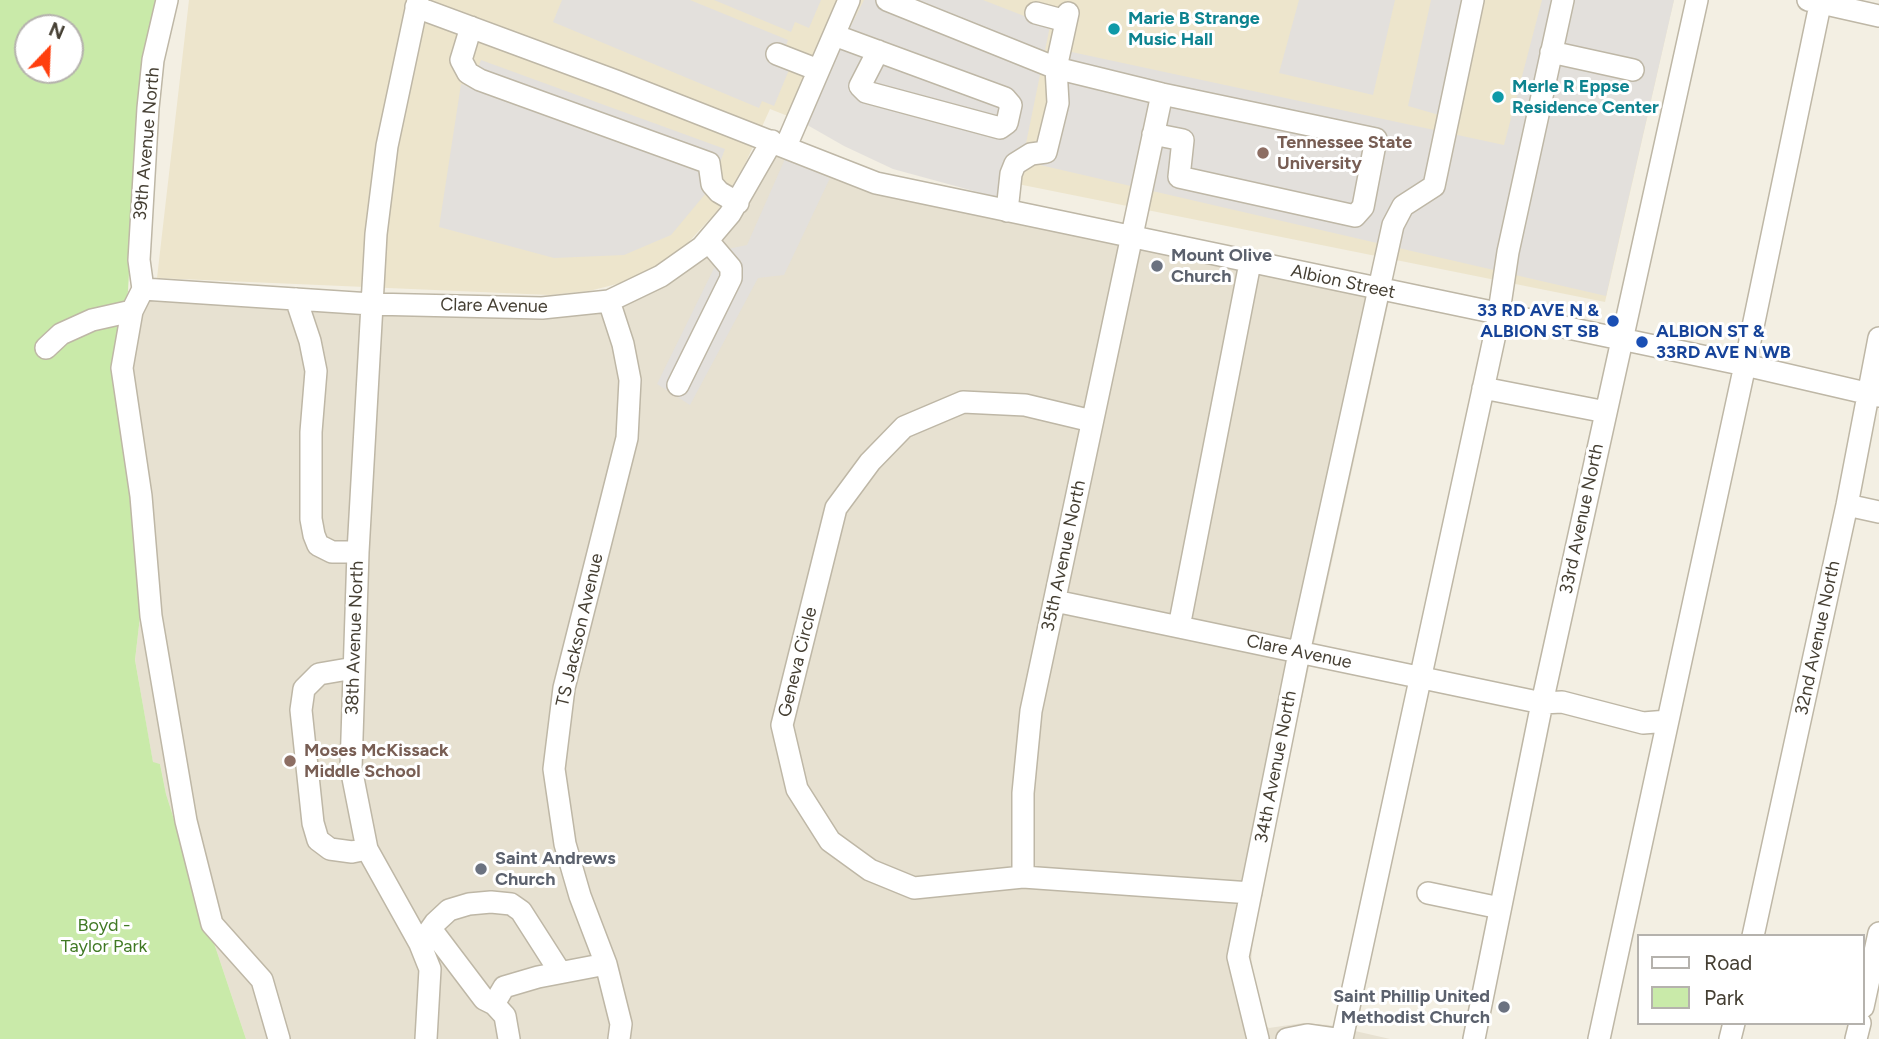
<!DOCTYPE html>
<style>
body{margin:0}
#map{position:relative;width:1879px;height:1039px;overflow:hidden;background:#f3efe3;font-family:Figtree,sans-serif}
canvas{display:block}
.legend{position:absolute;left:1637px;top:934px;width:228px;height:91px;box-sizing:border-box;background:#fff;border:2px solid #b5b2ad;margin:0;padding:9px 12px;list-style:none;font-size:21px;color:#453f33}
.legend li{display:flex;align-items:center;gap:14px;height:35px}
.legend b{width:35px;border:2px solid #b5b2ad}
.north{position:absolute;left:14px;top:14px;width:70px;height:70px;box-sizing:border-box;background:#fff;border:2px solid #b5b2ad;border-radius:50%;rotate:23deg;font-size:19px;font-weight:700;line-height:28px;text-align:center;color:#453f33}
.north::after{content:'';display:block;margin:auto;width:24px;height:32px;background:#ff3f0e;clip-path:polygon(50% 0,100% 100%,50% 72%,0 100%)}
</style>
<div id="map">
<canvas width="1879" height="1039"></canvas>
<ul class="legend">
<li><b style="height:9px;background:#fff"></b>Road</li>
<li><b style="height:19px;background:#c9eaa9"></b>Park</li>
</ul>
<div class="north">N</div>
</div>
<script>
const g = document.querySelector('canvas').getContext('2d');
g.lineJoin = 'round';
function paint(path, color) { g.fillStyle = color; g.fill(path, 'evenodd'); }
const toPath = rows => new Path2D(rows.map(r => 'M' + r).join(''));
function trace(path, color, width, dash) { g.strokeStyle = color; g.lineWidth = width; g.lineCap = dash ? 'butt' : 'round'; g.setLineDash(dash || []); g.stroke(path); }
function write(font, color, halo, rows, align = 'center') {
  g.font = font + ' Figtree,sans-serif'; g.lineWidth = 6; g.setLineDash([]); g.textBaseline = 'middle'; g.strokeStyle = halo; g.fillStyle = color; for (const [text, x, y, turn = 0] of rows) {
    g.save(); g.translate(x, y); g.rotate((+turn || 0) * Math.PI / 180); g.textAlign = isNaN(turn) ? turn : align; if (halo) g.strokeText(text, 0, 0); g.fillText(text, 0, 0); g.restore();
  }
}
paint(toPath([
 [772,141,876,183,1391,291,1254,919,1250,980,1260,1023,1269,1028,1303,1023,1329,1025,1390,1039,246,1039,195,886,166,794,160,764,153,763,135,660,143,591,117,363,128,291,143,289,609,301,690,257]
]), '#e7e1d1');
paint(toPath([
 [189,0,1674,0,1605,302,933,167,851,141,770,109,745,164,718,210,686,245,637,279,589,291,550,295,157,278]
]), '#ede5cc');
paint(toPath([
 [0,0,155,0,138,112,128,291,117,363,143,591,135,660,153,762,160,764,166,794,195,886,246,1039,0,1039],
 [28,28,70,28,70,70,28,70]
]), '#c9eaa9');
paint(toPath([
 [562,0,690,0,788,40,785,48,796,53,774,106,762,101,759,108,553,22],
 [714,0,821,0,809,28,795,22,791,32],
 [864,0,983,0,1050,26,1014,202,893,169,844,146,802,122],
 [1299,0,1395,0,1373,95,1279,73],
 [1431,0,1484,0,1453,119,1408,106],
 [1542,0,1674,0,1606,296,1040,165,1067,51,1504,145],
 [481,60,725,149,711,187,671,235,624,255,554,258,439,227,461,84,471,87],
 [785,159,830,178,784,275,758,278,690,405,657,384,723,250,747,245]
]), '#e3e0dc');
const minor = toPath([
 [418,0,387,146,376,234,358,552,351,768,367,849,420,944,430,969,426,1039],
 [887,0,1056,68,1162,94,1376,139,1363,207,1355,216,1179,177,1183,140,1153,134],
 [1808,0,1879,16],
 [416,7,616,81,876,183,1745,365,1879,396],
 [1036,13,1066,21],
 [471,27,461,60,468,73,480,80,709,163,712,184,719,192,738,203],
 [834,35,1005,98,1011,105,1007,123,1000,128,866,92,860,86,878,51],
 [1551,52,1633,70],
 [777,54,818,70],
 [786,146,849,0],
 [1007,211,1011,174,1015,164,1031,154,1046,152,1058,103,1056,68,1068,13],
 [143,289,132,311,122,368,141,496,151,616,186,821,212,924,262,980,279,1039],
 [143,289,371,304,542,308,609,301,661,276,702,247,730,214,772,141],
 [143,289,139,260,148,108,153,60,167,0],
 [296,299,310,341,316,371,311,432,311,519,314,535,318,545,332,552,358,552],
 [609,301,623,344,630,380,627,438,564,688,554,769,565,844,580,896,606,964,621,1024,619,1039],
 [46,348,61,334,92,320,132,311],
 [678,385,731,278,731,268,708,241],
 [1483,388,1606,412],
 [1092,421,1025,405,963,402,904,427,870,462,836,508,782,725,797,789,830,841,870,870,914,888,1023,877,1251,893],
 [1847,505,1879,512],
 [1055,601,1542,703,1562,702,1643,723,1668,721],
 [1179,627,1250,263],
 [354,668,319,674,304,689,301,710,313,823,318,840,330,849,352,852,367,849],
 [1023,877,1023,793,1031,711,1162,94],
 [1428,893,1500,908],
 [431,929,484,999,494,1004],
 [1753,936,1847,505,1879,338],
 [420,944,435,923,449,910,469,904,491,902,511,904,521,911,560,972],
 [1863,1007,1879,933],
 [509,1039,505,1016,494,1004,504,987,538,977,606,964],
 [1258,1039,1238,957,1299,653,1393,225,1403,206,1434,186,1473,0],
 [1287,1039,1307,1035,1335,1039],
 [1342,1039,1497,325,1508,252,1563,0],
 [1474,1039,1542,703,1697,0],
 [1599,1039,1745,365,1821,0],
 [1730,1039,1734,1023],
 [1856,1039,1860,1023]
]);
trace(minor, '#beb7a6', 24);
trace(minor, '#fff', 21);
for (const [x, y, r, color] of [
 [1114,29,7,"#0f9aa8"],
 [1498,97,7,"#0f9aa8"],
 [1263,153,7,"#8d6e63"],
 [1157,266,7,"#6b7280"],
 [1613,321,7,"#1a4fb4"],
 [1642,342,7,"#1a4fb4"],
 [290,761,7,"#8d6e63"],
 [481,869,7,"#6b7280"],
 [1504,1007,7,"#6b7280"]
]) { const dot = new Path2D(); dot.arc(x, y, r, 0, 2 * Math.PI); g.fillStyle = color; g.fill(dot); trace(dot, '#fff', 2.5); }
write('bold 18px', '#0d838f', '#fff', [
 ["Marie B Strange",1128,19],
 ["Music Hall",1128,40],
 ["Merle R Eppse",1512,87],
 ["Residence Center",1512,108]
], 'left');
write('bold 18px', '#785e54', '#fff', [
 ["Tennessee State",1277,143],
 ["University",1277,164],
 ["Moses McKissack",304,751],
 ["Middle School",304,772]
], 'left');
write('18px', '#453f33', '#fff', [
 ["39th Avenue North",147,144,-85],
 ["Albion Street",1343,282,12],
 ["Clare Avenue",494,306,1],
 ["33rd Avenue North",1582,519,-78],
 ["35th Avenue North",1064,556,-78],
 ["TS Jackson Avenue",580,630,-77],
 ["38th Avenue North",355,638,-88],
 ["32nd Avenue North",1818,638,-78],
 ["Clare Avenue",1299,652,12],
 ["Geneva Circle",798,662,-76],
 ["34th Avenue North",1276,767,-79]
]);
write('bold 18px', '#5b616d', '#fff', [
 ["Mount Olive",1171,256],
 ["Church",1171,277],
 ["Saint Andrews",495,859],
 ["Church",495,880],
 ["Saint Phillip United",1490,997,"right"],
 ["Methodist Church",1490,1018,"right"]
], 'left');
write('bold 18px', '#164399', '#fff', [
 ["33 RD AVE N &",1599,311],
 ["ALBION ST SB",1599,332],
 ["ALBION ST &",1656,332,"left"],
 ["33RD AVE N WB",1656,353,"left"]
], 'right');
write('18px', '#407924', '#fff', [
 ["Boyd -",104,926],
 ["Taylor Park",104,947]
]);
</script>
